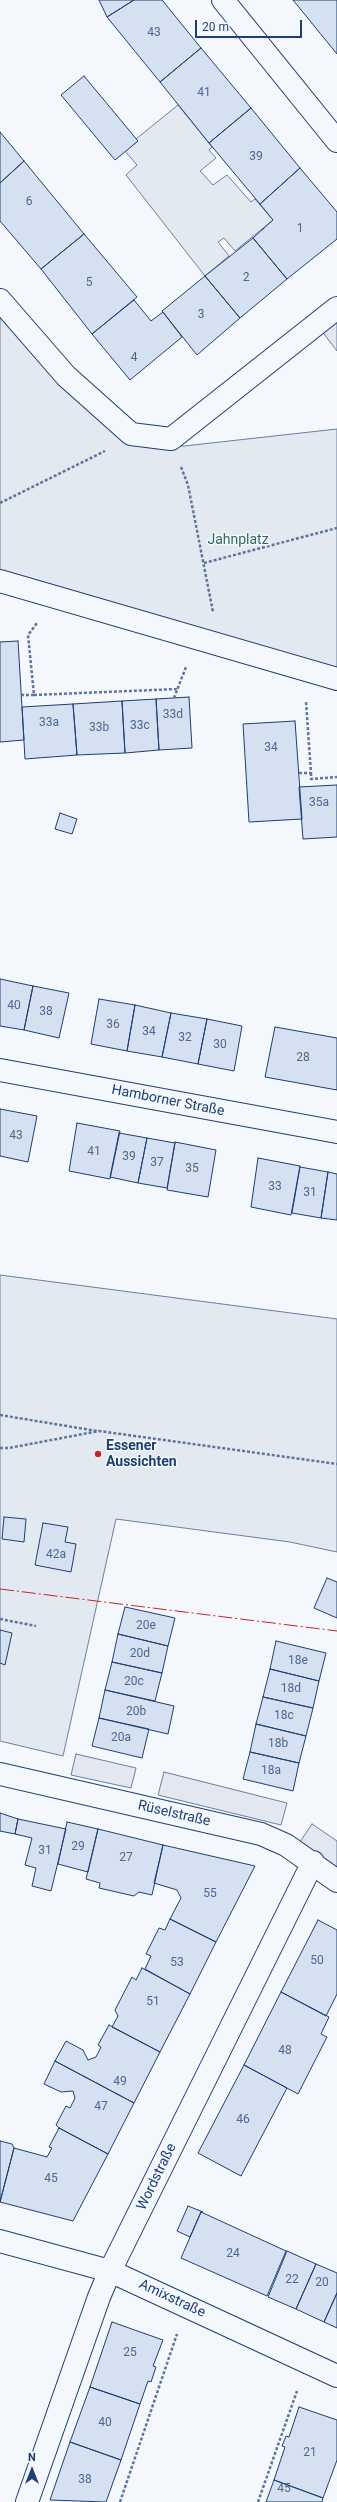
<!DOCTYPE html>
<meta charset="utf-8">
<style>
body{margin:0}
#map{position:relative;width:337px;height:2502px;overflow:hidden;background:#f4f7fb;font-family:Roboto,sans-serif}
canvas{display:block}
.north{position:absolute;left:12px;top:2450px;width:40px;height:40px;-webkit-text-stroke:3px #f4f7fb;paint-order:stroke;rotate:0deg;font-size:11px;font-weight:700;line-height:16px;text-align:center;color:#1d3f73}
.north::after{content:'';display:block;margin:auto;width:14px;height:18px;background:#1d3f73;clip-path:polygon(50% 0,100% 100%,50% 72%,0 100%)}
.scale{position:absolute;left:195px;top:20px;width:107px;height:18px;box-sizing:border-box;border:2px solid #1d3f73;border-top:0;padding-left:5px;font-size:12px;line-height:14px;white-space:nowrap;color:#1d3f73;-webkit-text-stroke:3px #f4f7fb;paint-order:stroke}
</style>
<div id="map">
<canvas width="337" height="2502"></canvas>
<div class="north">N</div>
<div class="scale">20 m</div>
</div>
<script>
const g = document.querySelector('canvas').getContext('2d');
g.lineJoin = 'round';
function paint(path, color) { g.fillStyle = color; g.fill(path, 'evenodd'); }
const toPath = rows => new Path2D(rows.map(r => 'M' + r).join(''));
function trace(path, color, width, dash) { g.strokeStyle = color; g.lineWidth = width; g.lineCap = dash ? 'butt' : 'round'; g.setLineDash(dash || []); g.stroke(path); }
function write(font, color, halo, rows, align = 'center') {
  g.font = font + ' Roboto,sans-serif'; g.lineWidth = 3; g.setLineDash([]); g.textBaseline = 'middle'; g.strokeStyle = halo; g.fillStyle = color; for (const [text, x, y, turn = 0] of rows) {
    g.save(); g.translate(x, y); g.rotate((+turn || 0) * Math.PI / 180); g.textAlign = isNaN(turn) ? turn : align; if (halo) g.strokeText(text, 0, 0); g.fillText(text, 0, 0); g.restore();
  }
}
const green = toPath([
 [178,105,212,147,209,150,216,158,200,171,213,185,227,175,251,202,255,199,273,220,235,251,224,238,218,242,229,256,205,276,126,175,137,165,125,151,138,141,136,139,178,105],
 [0,309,56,375,130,445,184,446,337,429,337,672,0,576,0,309],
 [0,1275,337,1319,337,1552,290,1542,116,1519,63,1756,0,1741,0,1275]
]);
paint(green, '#e3e9f0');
trace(green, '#687fa3', 1);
const parking = toPath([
 [337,316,337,351,321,330,337,316],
 [76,1754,136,1768,131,1788,71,1775,76,1754],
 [164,1772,287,1803,281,1825,158,1795,164,1772],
 [312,1824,337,1841,337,1871,298,1845,312,1824]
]);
paint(parking, '#e3e8f0');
trace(parking, '#687fa3', 1);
const building = toPath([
 [99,0,134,0,107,17,99,0],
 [134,0,162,0,201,48,160,82,107,17,134,0],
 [293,0,337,0,337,54,293,0],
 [201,48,251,108,209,143,160,82,201,48],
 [84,76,138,141,115,160,61,95,84,76],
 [251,108,300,168,260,204,209,143,251,108],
 [0,132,24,161,0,183,0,132],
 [24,161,84,234,41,269,0,221,0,183,24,161],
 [300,168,337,212,337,239,287,279,253,238,273,220,260,204,300,168],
 [84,234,137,297,92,334,41,269,84,234],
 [253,238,287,279,240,318,205,276,253,238],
 [205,276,240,318,197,355,162,311,205,276],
 [134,300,151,321,163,312,182,337,130,380,92,334,134,300],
 [18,641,24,740,0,742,0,642,18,641],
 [189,697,192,748,159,750,156,699,189,697],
 [156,699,159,750,125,753,122,701,156,699],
 [122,701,125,753,77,755,73,704,122,701],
 [73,704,77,755,25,759,22,707,73,704],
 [295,721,302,819,249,822,243,724,295,721],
 [337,785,337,837,303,839,299,787,337,785],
 [60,813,77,819,72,834,55,829,60,813],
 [0,979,33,986,24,1030,0,1026,0,979],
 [33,986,69,993,59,1038,24,1030,33,986],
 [99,999,135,1005,127,1051,91,1044,99,999],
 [135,1005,171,1013,162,1057,127,1051,135,1005],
 [171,1013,207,1019,198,1064,162,1057,171,1013],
 [207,1019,242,1026,234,1071,198,1064,207,1019],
 [275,1027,337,1038,337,1090,265,1077,275,1027],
 [0,1109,37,1116,28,1162,0,1156,0,1109],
 [77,1123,120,1131,110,1179,69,1171,77,1123],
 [119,1133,147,1138,138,1183,110,1177,119,1133],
 [147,1138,175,1143,167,1188,138,1183,147,1138],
 [175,1142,216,1150,208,1197,167,1190,175,1142],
 [258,1158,300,1166,291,1215,251,1207,258,1158],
 [300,1167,328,1172,321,1218,292,1213,300,1167],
 [328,1172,337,1174,337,1220,321,1218,328,1172],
 [4,1517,26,1519,24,1542,2,1539,4,1517],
 [43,1523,68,1527,65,1542,76,1544,71,1572,35,1565,43,1523],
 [327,1578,337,1582,337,1618,314,1608,327,1578],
 [125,1607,175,1618,168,1646,118,1634,125,1607],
 [0,1630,12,1633,5,1665,0,1663,0,1630],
 [118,1634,168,1646,162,1673,112,1662,118,1634],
 [276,1641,326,1653,319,1681,270,1669,276,1641],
 [112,1662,162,1673,155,1701,105,1690,112,1662],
 [270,1669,319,1681,313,1708,263,1697,270,1669],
 [105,1690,174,1706,168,1734,99,1718,105,1690],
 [263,1697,313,1708,306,1736,256,1724,263,1697],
 [99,1718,149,1729,142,1758,92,1746,99,1718],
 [256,1724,306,1736,299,1763,250,1752,256,1724],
 [250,1752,299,1763,293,1791,243,1779,250,1752],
 [0,1813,18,1819,15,1834,0,1831,0,1813],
 [18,1819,66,1829,51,1891,32,1886,36,1868,25,1865,32,1838,15,1834,18,1819],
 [67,1822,98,1829,88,1872,58,1864,67,1822],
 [98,1829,163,1845,152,1895,139,1892,134,1896,99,1888,100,1883,86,1879,98,1829],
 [163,1845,255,1866,216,1942,170,1919,181,1898,177,1890,154,1883,163,1845],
 [170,1919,216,1942,190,1994,145,1969,151,1956,146,1954,159,1928,165,1930,170,1919],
 [318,1920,337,1930,337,1994,326,2016,281,1992,318,1920],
 [142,1968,190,1994,160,2052,112,2027,118,2016,115,2010,132,1977,136,1980,142,1968],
 [281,1992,329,2017,321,2034,327,2037,298,2094,244,2065,281,1992],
 [109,2025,160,2052,134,2103,55,2061,66,2041,83,2050,88,2060,96,2057,101,2047,98,2045,109,2025],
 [55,2061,134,2103,108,2154,59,2128,56,2125,66,2106,70,2108,75,2098,73,2091,61,2092,44,2084,55,2061],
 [244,2065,287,2088,241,2176,198,2153,244,2065],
 [59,2128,108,2154,73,2221,0,2202,14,2148,47,2157,52,2148,49,2147,59,2128],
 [0,2141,12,2144,14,2148,0,2202,0,2141],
 [188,2206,203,2212,201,2212,190,2237,177,2231,188,2206],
 [201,2212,286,2251,267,2296,181,2258,201,2212],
 [287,2251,316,2264,296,2309,268,2297,287,2251],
 [316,2264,337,2273,337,2293,324,2322,296,2309,316,2264],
 [337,2293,337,2328,324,2322,337,2293],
 [112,2322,163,2340,153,2366,156,2367,151,2382,148,2381,140,2404,90,2387,112,2322],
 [90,2387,140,2404,121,2460,70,2442,90,2387],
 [299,2407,337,2420,337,2460,323,2498,274,2480,285,2447,282,2446,286,2436,289,2437,299,2407],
 [70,2442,121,2460,106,2502,50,2500,70,2442],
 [274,2480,323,2498,322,2502,266,2502,274,2480]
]);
paint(building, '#d5e0f0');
trace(building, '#1d3f73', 1);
const minor = toPath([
 [0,300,66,376,131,434,171,439,337,308],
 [0,581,337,679],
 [0,1070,337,1132],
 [0,1774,261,1834,286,1845,337,1881],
 [0,2241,110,2271,337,2376],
 [27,2502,99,2297,110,2271,313,1862]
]);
const secondary = toPath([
 [223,0,337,141]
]);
trace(minor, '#1d3f73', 24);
trace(secondary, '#1d3f73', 24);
trace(toPath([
 [181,467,188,485,213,612],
 [0,503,105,451],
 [204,563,337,528],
 [21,695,34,695,28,635,37,623],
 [34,695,177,689],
 [174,698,186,667],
 [299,773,311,773,306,702],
 [311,773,311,779,337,777],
 [0,1415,97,1431],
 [0,1448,9,1448,99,1431,337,1464],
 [0,1619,36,1626],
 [120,2502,177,2334],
 [258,2502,297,2391]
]), '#5e769c', 2.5, [3, 2]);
trace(minor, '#f4f7fb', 22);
trace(secondary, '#f4f7fb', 22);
trace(toPath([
 [0,1589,337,1631]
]), '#c62828', 1, [14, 3, 2, 3]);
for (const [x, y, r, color] of [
 [98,1454,4,"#c62828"]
]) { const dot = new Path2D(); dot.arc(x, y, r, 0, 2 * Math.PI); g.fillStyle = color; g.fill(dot); trace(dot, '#f4f7fb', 1.5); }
write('12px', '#4b6792', null, [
 ["43",154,33],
 ["41",204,93],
 ["39",256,157],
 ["6",29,202],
 ["1",300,229],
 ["2",246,278],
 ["5",89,283],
 ["3",201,315],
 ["4",134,358],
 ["33d",173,715],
 ["33a",49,723],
 ["33c",140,726],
 ["33b",99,728],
 ["34",271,748],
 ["35a",319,803],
 ["40",14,1006],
 ["38",46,1012],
 ["36",113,1025],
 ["34",149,1032],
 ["32",185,1038],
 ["30",220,1045],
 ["28",303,1058],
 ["43",16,1136],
 ["41",94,1152],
 ["39",129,1157],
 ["37",157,1163],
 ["35",192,1169],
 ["33",275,1187],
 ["31",310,1193],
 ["42a",56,1555],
 ["20e",146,1626],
 ["20d",140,1654],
 ["18e",298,1661],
 ["20c",134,1682],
 ["18d",291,1689],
 ["20b",136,1712],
 ["18c",284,1716],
 ["20a",121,1738],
 ["18b",278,1744],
 ["18a",271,1771],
 ["29",78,1847],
 ["31",45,1851],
 ["27",126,1858],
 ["55",210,1894],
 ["50",317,1961],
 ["53",177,1963],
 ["51",153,2002],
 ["48",285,2051],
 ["49",120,2082],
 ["47",101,2107],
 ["46",243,2120],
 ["45",51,2179],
 ["24",233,2254],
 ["22",292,2280],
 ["20",322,2283],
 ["25",130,2353],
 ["40",105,2423],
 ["21",310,2453],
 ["38",85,2480],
 ["45",284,2489]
]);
write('14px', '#2c6c60', '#f4f7fb', [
 ["Jahnplatz",238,540]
]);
write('14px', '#1d3f73', '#f4f7fb', [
 ["Hamborner Straße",168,1101,11],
 ["Rüselstraße",174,1814,13],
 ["Wordstraße",157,2177,-64],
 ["Amixstraße",172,2299,25]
]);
write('bold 14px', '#1d3f73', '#f4f7fb', [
 ["Essener",106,1446],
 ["Aussichten",106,1462]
], 'left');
</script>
